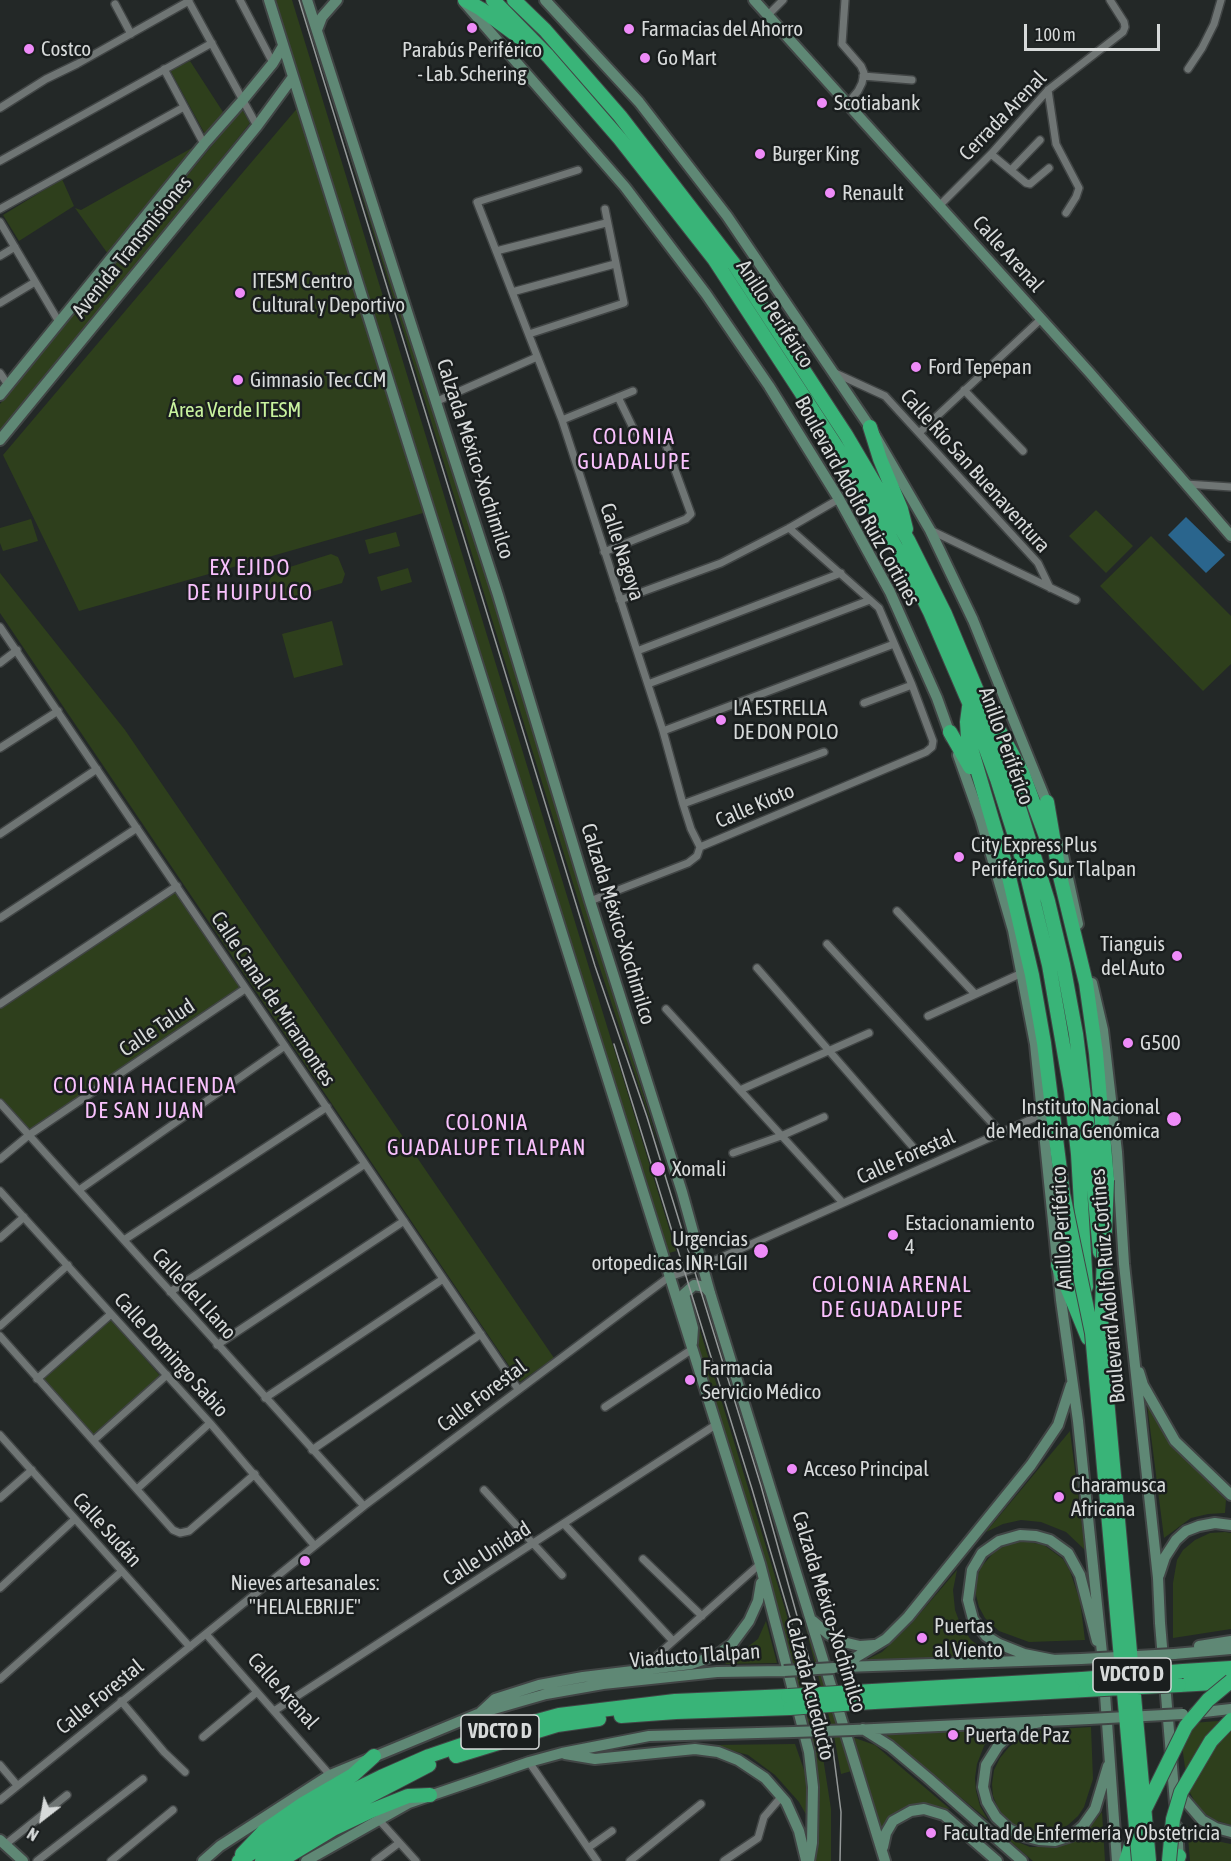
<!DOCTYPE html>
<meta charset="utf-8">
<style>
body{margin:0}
#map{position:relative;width:1231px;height:1861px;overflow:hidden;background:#232827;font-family:"Asap Condensed",sans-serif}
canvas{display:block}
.north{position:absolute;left:12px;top:1789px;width:60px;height:60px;-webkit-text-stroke:4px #1a1e1e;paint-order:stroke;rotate:211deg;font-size:16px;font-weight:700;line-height:24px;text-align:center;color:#d7dada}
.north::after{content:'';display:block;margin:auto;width:21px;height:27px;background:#d7dada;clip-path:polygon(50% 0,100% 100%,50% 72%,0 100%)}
.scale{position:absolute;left:1024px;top:24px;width:136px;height:27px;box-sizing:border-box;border:3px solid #d7dada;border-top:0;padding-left:8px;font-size:18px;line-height:21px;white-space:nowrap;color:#d7dada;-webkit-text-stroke:4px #1a1e1e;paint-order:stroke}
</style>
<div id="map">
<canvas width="1231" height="1861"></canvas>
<div class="north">N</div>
<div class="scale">100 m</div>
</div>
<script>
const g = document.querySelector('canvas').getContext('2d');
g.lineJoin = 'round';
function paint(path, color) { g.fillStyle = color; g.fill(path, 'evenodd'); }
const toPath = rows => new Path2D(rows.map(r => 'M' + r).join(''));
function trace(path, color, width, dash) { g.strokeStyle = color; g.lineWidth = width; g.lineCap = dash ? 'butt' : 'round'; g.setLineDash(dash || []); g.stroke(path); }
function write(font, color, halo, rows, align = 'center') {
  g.font = font + ' "Asap Condensed",sans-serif'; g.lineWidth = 5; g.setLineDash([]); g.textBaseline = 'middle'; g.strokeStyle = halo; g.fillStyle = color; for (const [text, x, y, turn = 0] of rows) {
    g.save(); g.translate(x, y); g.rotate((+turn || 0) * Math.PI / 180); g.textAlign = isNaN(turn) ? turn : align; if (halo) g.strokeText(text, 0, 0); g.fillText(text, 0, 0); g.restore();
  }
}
paint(toPath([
 [275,0,292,0,676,1251,669,1253,644,1172,638,1161,382,347],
 [190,61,223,112,206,136,170,70],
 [326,68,423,380,520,683,660,1150,588,932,323,69],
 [300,105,423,513,79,611,3,455],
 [242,109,250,123,0,437,0,404],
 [199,144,108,254,75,208,81,210],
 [62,179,74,206,19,241,3,215],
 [1096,510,1133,546,1106,573,1069,536],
 [31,519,38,541,3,551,0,543,0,528],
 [396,532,400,546,369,554,365,540],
 [1151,536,1231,616,1231,664,1203,691,1100,586],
 [331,554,338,557,345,574,342,583,281,601,275,598,269,581,274,572],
 [408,568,412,582,381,591,377,577],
 [0,573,125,730,554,1358,520,1382,0,613],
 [332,621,343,665,294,678,282,634],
 [176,890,241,989,29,1130,0,1099,0,1009],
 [688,1291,785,1609,820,1738,831,1809,831,1861,812,1861,811,1752,693,1348],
 [111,1319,161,1377,91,1438,39,1380],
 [1146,1396,1175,1449,1226,1500,1225,1513,1208,1514,1191,1518,1164,1538],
 [744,1418,855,1770,841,1774,834,1736,803,1618],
 [1070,1431,1085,1550,1066,1532,1041,1522,1021,1520,1003,1524,986,1532],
 [1225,1532,1231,1533,1231,1629,1173,1638,1173,1583,1177,1560,1183,1550,1195,1540,1210,1533],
 [1024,1541,1044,1545,1063,1559,1070,1571,1080,1601,1085,1640,1029,1642,999,1631,985,1618,979,1607,976,1595,976,1581,981,1567,996,1550,1014,1542],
 [957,1570,953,1590,955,1610,961,1626,971,1640,993,1657,864,1661,882,1652,911,1624],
 [766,1621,777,1663,725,1664,758,1639],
 [1231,1720,1231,1825,1215,1820,1204,1813,1195,1802,1188,1789,1179,1724],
 [1091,1727,1093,1779,1084,1807,1078,1816,1068,1825,1057,1831,1045,1833,1033,1833,1018,1828,1005,1818,998,1808,993,1796,992,1784,994,1770,1000,1758,1009,1747,1021,1738,1042,1730],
 [997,1730,984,1746,977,1764,975,1778,976,1791,980,1806,988,1820,885,1735],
 [852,1737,875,1745,950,1809,926,1805,907,1806,892,1819,882,1834],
 [795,1744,810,1787,813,1827,799,1802,775,1775,748,1755,712,1745],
 [1102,1812,1105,1861,1033,1861,1005,1837,1030,1847,1053,1847,1075,1840,1086,1832],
 [1187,1826,1211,1840,1231,1844,1231,1861,1190,1861]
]), '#2e3f1c');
paint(toPath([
 [1186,517,1225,555,1206,573,1168,535]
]), '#2a658d');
const street = toPath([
 [188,0,257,126],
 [240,0,273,63],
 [845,0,842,44,861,66,864,73,862,83,858,91,848,103],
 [115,4,131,34],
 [768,15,783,0],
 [164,69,204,144],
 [1188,69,1202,48,1214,24,1221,0],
 [863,76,912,80],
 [1048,90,1056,144,1079,188,1076,197,1066,213],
 [0,108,46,79,77,64,189,1],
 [991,154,1026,183,1030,184,1049,168],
 [0,161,212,43],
 [578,170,477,202,562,420,663,731,683,804,691,829,700,847],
 [1011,170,1040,140],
 [939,206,991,154,1048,90,1123,32,1125,27,1124,22,1110,0],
 [0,209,184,107],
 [0,222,59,322],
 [496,251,606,223],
 [0,256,15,247],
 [512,292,615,264],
 [0,303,35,282],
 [529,334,624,303,605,209],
 [0,373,8,385],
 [835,373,885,396,1038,563,1050,588],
 [964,390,1023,451],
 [618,397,635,432],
 [435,402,537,357],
 [562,420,633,391],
 [920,432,1041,319],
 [1186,484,1231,487],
 [930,530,1076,600],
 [604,552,686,519,691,514,666,445],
 [620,600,721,563,789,528,839,499],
 [0,627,518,1389],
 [637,651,841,573],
 [0,663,17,650],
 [648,684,870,600],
 [864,703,912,685],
 [663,731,894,644],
 [0,748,58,711],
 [683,804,824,752],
 [0,834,97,769],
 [590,901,688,863,697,856,700,847,926,752,932,747,933,741,912,685,879,608,789,528],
 [897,911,975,994],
 [0,918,137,828],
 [827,944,1001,1133],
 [757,968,919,1154],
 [0,1004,177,886],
 [666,1009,843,1203],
 [928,1016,1022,973],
 [740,1090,869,1033],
 [0,1103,364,1506],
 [733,1153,781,1136,824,1117],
 [0,1159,29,1135,245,989],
 [79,1190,285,1046],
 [0,1191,210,1423,314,1545],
 [0,1238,24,1217],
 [124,1240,327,1107],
 [170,1292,365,1164],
 [0,1326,68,1265],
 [0,1336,173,1530,180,1533,189,1531,255,1474],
 [217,1345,404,1221],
 [37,1379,111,1314],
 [265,1398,443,1279],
 [605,1407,691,1350],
 [0,1435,190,1647],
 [94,1440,167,1375],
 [312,1450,481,1334],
 [137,1489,210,1423],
 [484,1490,562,1575],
 [0,1498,32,1470],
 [564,1524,673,1641],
 [643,1559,702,1616],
 [0,1588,75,1519],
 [206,1634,330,1775],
 [643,1668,760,1564],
 [0,1679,122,1571],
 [121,1701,164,1752,185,1772],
 [274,1711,717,1424],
 [203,1737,257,1692],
 [529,1762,597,1861],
 [0,1765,17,1785],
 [0,1800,364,1506,669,1277,702,1266,1043,1114],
 [379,1820,416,1861],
 [6,1844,67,1795],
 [588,1848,612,1831],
 [37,1861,143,1779],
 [111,1861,173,1810],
 [375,1861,399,1843],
 [630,1861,701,1804],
 [724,1861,758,1838,764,1817,782,1796]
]);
const secondary = toPath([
 [269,0,760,1564,809,1752,813,1787,812,1843,809,1861],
 [307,0,498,595,590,901,682,1192,710,1293,885,1861],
 [545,0,639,102,727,216,870,427,930,530,973,620,1049,808],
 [754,0,1090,373,1231,536],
 [464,2,625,187,706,294,769,386,839,499,890,592,937,698,951,737],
 [317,30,322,17,337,0],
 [0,395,204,144,242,101,273,63,283,46],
 [0,440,257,126,293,77],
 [958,755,981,820,1013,930,1035,1044,1061,1300,1078,1421,1102,1653,1117,1861],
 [1061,846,1078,924],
 [1092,983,1103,1030,1117,1152,1124,1264,1158,1578,1160,1623,1175,1803],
 [692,1343,693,1328,684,1294,694,1285,705,1287,710,1293],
 [1139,1372,1143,1385,1175,1441,1231,1495],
 [1159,1575,1165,1557,1176,1540,1186,1531,1199,1526,1215,1523,1231,1525],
 [813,1621,828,1634,843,1642,860,1646,874,1645],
 [1199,1646,1231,1641],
 [1174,1654,1231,1649],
 [1054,1660,1024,1654,999,1644,986,1636,973,1619,968,1600,972,1570,982,1553,999,1541,1020,1535,1036,1536,1050,1540,1068,1553,1080,1575,1097,1641],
 [840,1667,886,1639,908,1617,1031,1465,1058,1425,1071,1385],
 [843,1667,1081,1659],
 [480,1713,495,1699,539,1685,583,1677,691,1664,717,1655,732,1644,749,1621,758,1601,761,1583],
 [1195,1713,1231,1709],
 [1045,1721,1026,1725,1010,1734,998,1746,986,1765,983,1787,987,1802,996,1817,1009,1829,1023,1836,1039,1840,1055,1841,1071,1836,1083,1826,1095,1809,1108,1766],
 [863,1729,890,1746,928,1778,1022,1861],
 [853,1730,1089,1719],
 [565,1754,595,1759,695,1749,718,1752,738,1760,765,1778,786,1802,799,1831,806,1860],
 [1178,1792,1202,1820,1216,1828,1231,1832],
 [1177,1827,1179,1861],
 [0,1840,23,1861],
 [883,1847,886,1833,893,1821,911,1811,924,1809,944,1815,997,1861],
 [203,1861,220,1846,330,1775,480,1713,546,1694,603,1684,717,1672,784,1671],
 [306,1861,409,1803,529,1762,562,1753,649,1736,794,1732]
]);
const highway = toPath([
 [465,0,481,9,530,45],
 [493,0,548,56,620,139,714,259,853,472,911,574,930,612,970,705,997,779,1026,871,1049,965,1071,1091,1078,1154,1086,1287],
 [514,0,545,30,620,116,734,264,846,435,908,540,945,614,985,710,1008,772,1048,901,1063,964,1076,1034,1090,1145,1100,1252],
 [870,427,880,459,901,509,906,529],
 [969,707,967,722,968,738,1009,877,1032,975,1044,1043,1063,1194],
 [999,730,1022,772,1048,842],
 [950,732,970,767],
 [1047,802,1059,872,1086,983,1096,1053,1107,1180],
 [1058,1265,1088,1338],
 [1183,1671,1231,1668],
 [1179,1685,1231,1682],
 [855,1692,1082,1679],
 [857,1703,1085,1690],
 [621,1716,676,1712,790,1708],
 [456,1756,557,1725,599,1719],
 [242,1854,264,1831,303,1804,353,1775,374,1756],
 [239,1861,330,1802,381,1777,429,1756,508,1729,559,1715,675,1701,788,1696],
 [262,1861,335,1814,429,1765],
 [280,1861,333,1829,373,1810,408,1796,430,1795],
 [1126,1861,1131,1845],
 [1177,1861,1179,1856]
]);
trace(street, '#414545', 10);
trace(secondary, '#414545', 14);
trace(highway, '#414545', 16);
trace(street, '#6f7574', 7);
trace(secondary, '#5f8875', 10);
trace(highway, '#39b478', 14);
trace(toPath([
 [299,0,595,966,647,1117,761,1486,832,1742,841,1812,840,1861],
 [614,1044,752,1489,792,1624]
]), '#949898', 1.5);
const secondaryBridge = toPath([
 [1081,1659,1174,1654],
 [784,1671,834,1668],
 [1089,1719,1183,1714],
 [794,1732,853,1730]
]);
const highwayBridge = toPath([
 [1107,1180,1101,1333,1149,1861],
 [1063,1194,1092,1333,1139,1861],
 [1082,1679,1183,1671],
 [1085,1690,1179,1685],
 [788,1696,855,1692],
 [790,1708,857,1703],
 [1145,1809,1186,1726,1208,1700,1231,1681],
 [1169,1861,1173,1819,1181,1792,1211,1741,1231,1720]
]);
trace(secondaryBridge, '#414545', 14, []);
trace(highwayBridge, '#414545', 16, []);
trace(secondaryBridge, '#5f8875', 10);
trace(highwayBridge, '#39b478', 14);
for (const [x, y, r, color] of [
 [472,28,6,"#ee8bf8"],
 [629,29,6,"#ee8bf8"],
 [29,49,6,"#ee8bf8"],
 [645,58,6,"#ee8bf8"],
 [822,103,6,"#ee8bf8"],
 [760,154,6,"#ee8bf8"],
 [830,193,6,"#ee8bf8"],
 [240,293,6,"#ee8bf8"],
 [916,367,6,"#ee8bf8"],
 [238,380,6,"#ee8bf8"],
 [721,720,6,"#ee8bf8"],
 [959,857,6,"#ee8bf8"],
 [1177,956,6,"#ee8bf8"],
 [1128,1043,6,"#ee8bf8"],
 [1174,1119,8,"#ee8bf8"],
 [658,1169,8,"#ee8bf8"],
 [893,1235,6,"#ee8bf8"],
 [761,1251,8,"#ee8bf8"],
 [690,1380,6,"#ee8bf8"],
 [792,1469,6,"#ee8bf8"],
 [1059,1497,6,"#ee8bf8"],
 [305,1561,6,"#ee8bf8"],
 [922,1638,6,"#ee8bf8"],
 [953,1735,6,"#ee8bf8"],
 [931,1833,6,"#ee8bf8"]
]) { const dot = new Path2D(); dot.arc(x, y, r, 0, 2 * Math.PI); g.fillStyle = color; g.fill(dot); trace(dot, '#1a1e1e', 2); }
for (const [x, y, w] of [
 [1132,1675,78],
 [500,1732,78]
]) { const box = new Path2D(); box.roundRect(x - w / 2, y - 17, w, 34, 4.5); g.fillStyle = '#1a1e1e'; g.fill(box); trace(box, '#d7dada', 1.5); }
write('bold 20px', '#d7dada', null, [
 ["VDCTO D",1132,1675],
 ["VDCTO D",500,1732]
]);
write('21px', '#d7dada', '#1a1e1e', [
 ["Farmacias del Ahorro",641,29],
 ["Costco",41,49],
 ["Parabús Periférico",472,50,"center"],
 ["- Lab. Schering",472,74,"center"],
 ["Go Mart",657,58],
 ["Scotiabank",834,103],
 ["Burger King",772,154],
 ["Renault",842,193],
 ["ITESM Centro",252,281],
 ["Cultural y Deportivo",252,305],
 ["Ford Tepepan",928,367],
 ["Gimnasio Tec CCM",250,380],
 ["LA ESTRELLA",733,708],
 ["DE DON POLO",733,732],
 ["City Express Plus",971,845],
 ["Periférico Sur Tlalpan",971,869],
 ["Tianguis",1165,944,"right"],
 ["del Auto",1165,968,"right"],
 ["G500",1140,1043],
 ["Instituto Nacional",1160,1107,"right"],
 ["de Medicina Genómica",1160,1131,"right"],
 ["Xomali",672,1169],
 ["Estacionamiento",905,1223],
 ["4",905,1247],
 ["Urgencias",748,1239,"right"],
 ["ortopedicas INR-LGII",748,1263,"right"],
 ["Farmacia",702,1368],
 ["Servicio Médico",702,1392],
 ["Acceso Principal",804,1469],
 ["Charamusca",1071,1485],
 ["Africana",1071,1509],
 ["Nieves artesanales:",305,1583,"center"],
 ["\"HELALEBRIJE\"",305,1607,"center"],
 ["Puertas",934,1626],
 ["al Viento",934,1650],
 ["Puerta de Paz",965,1735],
 ["Facultad de Enfermería y Obstetricia",943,1833]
], 'left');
write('21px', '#d7dada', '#1a1e1e', [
 ["Cerrada Arenal",1003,116,-46],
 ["Avenida Transmisiones",132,247,-51],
 ["Calle Arenal",1008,254,48],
 ["Anillo Periférico",775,314,57],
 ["Calzada México-Xochimilco",475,459,72],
 ["Calle Río San Buenaventura",975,471,48],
 ["Boulevard Adolfo Ruiz Cortines",857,501,61],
 ["Calle Nagoya",622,552,72],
 ["Anillo Periférico",1006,746,70],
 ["Calle Kioto",755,806,-23],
 ["Calzada México-Xochimilco",618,924,73],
 ["Calle Canal de Miramontes",273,999,56],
 ["Calle Talud",157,1028,-34],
 ["Calle Forestal",906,1157,-24],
 ["Anillo Periférico",1062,1228,-93],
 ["Boulevard Adolfo Ruiz Cortines",1108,1286,-95],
 ["Calle del Llano",194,1294,48],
 ["Calle Domingo Sabio",171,1355,48],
 ["Calle Forestal",482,1396,-37],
 ["Calle Sudán",107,1530,48],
 ["Calle Unidad",487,1554,-33],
 ["Calzada México-Xochimilco",829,1612,73],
 ["Viaducto Tlalpan",695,1656,-4],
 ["Calzada Acueducto",810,1689,76],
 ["Calle Arenal",283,1691,48],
 ["Calle Forestal",100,1697,-39]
]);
write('21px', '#c8f29e', '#1a1e1e', [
 ["Área Verde ITESM",235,410]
]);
g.letterSpacing = '1.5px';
write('22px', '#f9c1fd', '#1a1e1e', [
 ["COLONIA",634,437],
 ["GUADALUPE",634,462],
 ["EX EJIDO",250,568],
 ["DE HUIPULCO",250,593],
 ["COLONIA HACIENDA",145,1086],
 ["DE SAN JUAN",145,1111],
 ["COLONIA",487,1123],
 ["GUADALUPE TLALPAN",487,1148],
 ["COLONIA ARENAL",892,1285],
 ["DE GUADALUPE",892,1310]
]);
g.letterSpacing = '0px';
</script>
